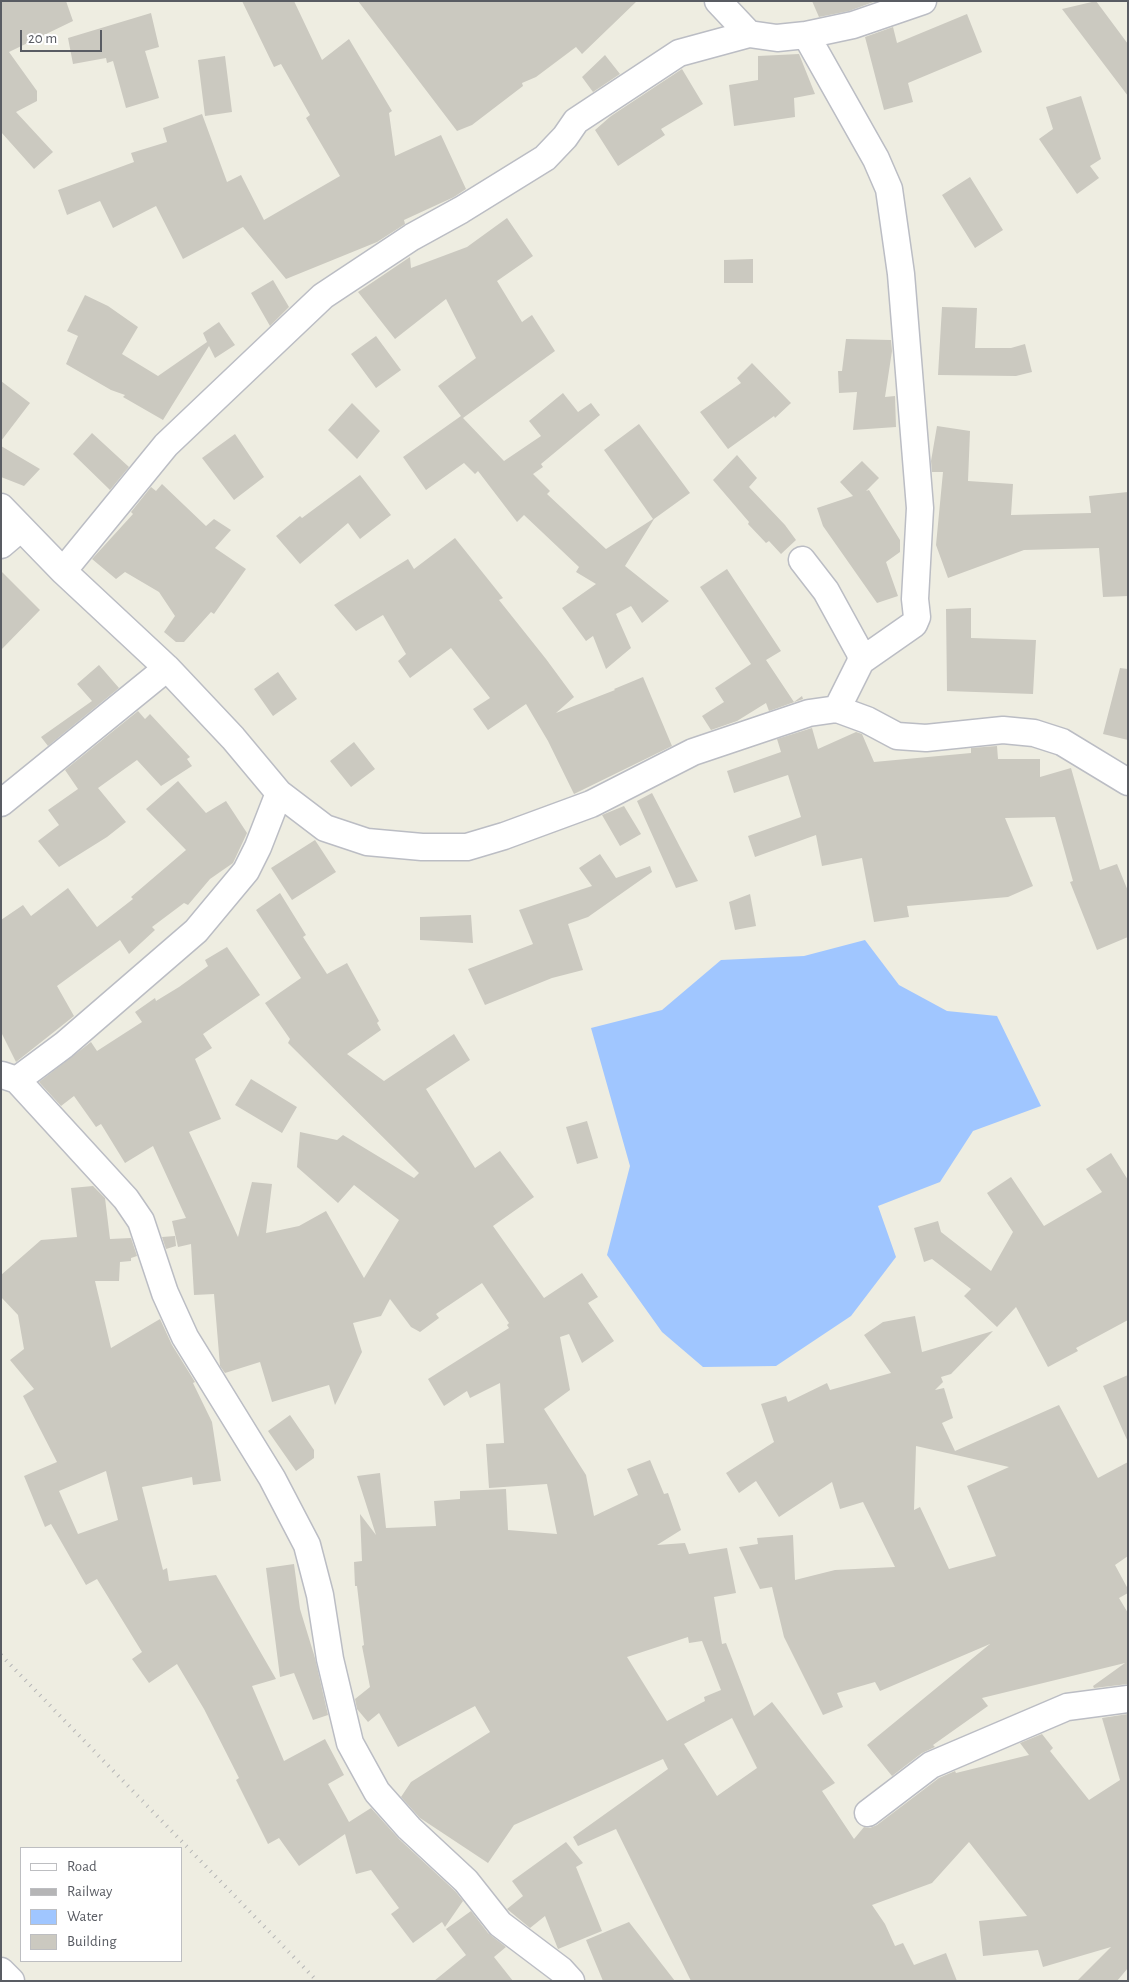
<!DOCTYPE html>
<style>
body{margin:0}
#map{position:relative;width:1129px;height:1982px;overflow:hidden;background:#eeede1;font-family:"Alegreya Sans",sans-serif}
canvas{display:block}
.frame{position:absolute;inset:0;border:2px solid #595c63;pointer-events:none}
.legend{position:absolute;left:20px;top:1847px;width:162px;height:115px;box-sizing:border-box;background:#fff;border:1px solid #bdbec1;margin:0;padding:6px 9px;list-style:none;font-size:15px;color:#595c63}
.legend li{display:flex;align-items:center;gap:10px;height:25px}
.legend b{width:25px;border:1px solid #bdbec1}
.scale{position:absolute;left:20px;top:30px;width:82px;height:22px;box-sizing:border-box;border:2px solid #595c63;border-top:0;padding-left:6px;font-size:15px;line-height:18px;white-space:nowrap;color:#595c63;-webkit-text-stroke:4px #fff;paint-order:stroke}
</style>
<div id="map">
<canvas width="1129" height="1982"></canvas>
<div class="frame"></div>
<ul class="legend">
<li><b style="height:6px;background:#fff"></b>Road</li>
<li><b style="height:6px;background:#b5b5b6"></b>Railway</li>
<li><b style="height:14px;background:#a0c6ff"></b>Water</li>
<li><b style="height:14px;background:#cbc9c0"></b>Building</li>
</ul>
<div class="scale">20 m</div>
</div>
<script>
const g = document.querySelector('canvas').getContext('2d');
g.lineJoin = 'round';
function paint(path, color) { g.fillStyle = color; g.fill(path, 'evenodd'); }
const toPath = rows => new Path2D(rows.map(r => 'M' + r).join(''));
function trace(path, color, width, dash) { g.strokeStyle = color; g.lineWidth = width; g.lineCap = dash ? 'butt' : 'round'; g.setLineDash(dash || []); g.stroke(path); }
paint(toPath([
 [865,940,899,985,947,1011,997,1016,1041,1106,973,1131,940,1182,878,1206,896,1257,851,1316,776,1366,703,1367,662,1332,607,1255,630,1166,591,1028,662,1010,721,960,804,956]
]), '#a0c6ff');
paint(toPath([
 [1,1,66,1,73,21,9,52,37,91,37,101,16,112,53,152,34,169,1,132],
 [242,1,294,1,322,60,349,39,392,111,389,113,395,156,441,135,466,189,454,197,404,220,405,224,377,242,286,279,243,227,183,259,156,206,113,228,100,201,67,215,58,190,134,162,131,153,167,142,163,128,202,114,227,182,241,175,264,220,340,176,306,118,310,115,281,64,274,67],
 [358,1,637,1,582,54,576,47,536,77,522,83,523,86,472,125,457,131],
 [812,1,876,1,849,11,819,17],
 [1096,1,1128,44,1128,96,1062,9],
 [151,13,159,47,145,51,159,98,126,108,113,61,107,63,106,58,73,64,68,38],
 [967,14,982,52,908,83,913,102,884,110,865,37,893,27,897,43],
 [799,54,815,94,794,98,795,117,734,126,729,85,758,80,758,56],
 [605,55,620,74,593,92,582,77],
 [225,56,232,112,205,116,198,60],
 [682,69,703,104,661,129,665,135,618,166,595,130,611,116],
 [1081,96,1101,159,1090,166,1099,178,1077,194,1039,139,1053,129,1046,107],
 [970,177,1003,230,975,248,942,195],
 [507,218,533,256,497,281,522,322,532,315,555,351,463,418,504,461,541,436,529,421,563,393,578,412,591,403,600,415,541,464,543,467,533,474,550,491,547,494,606,549,653,519,604,450,639,424,690,493,654,519,625,566,669,601,642,623,631,606,616,614,631,648,606,669,593,636,586,641,562,608,596,584,576,572,579,567,524,515,517,522,478,471,475,474,464,463,426,490,403,457,461,416,438,386,476,358,446,299,395,339,358,292,410,257,411,268,467,247],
 [753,259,753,283,724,283,724,260],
 [273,280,289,307,270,326,251,293],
 [85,295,108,306,138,327,122,354,158,376,207,342,203,333,219,322,235,345,215,358,209,346,163,420,123,397,125,395,111,390,66,364,78,336,67,331],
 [942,307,977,308,975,348,1011,348,1025,344,1032,372,1016,376,938,375],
 [376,336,401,370,376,388,351,354],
 [846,339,891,340,892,351,885,397,895,396,896,427,853,430,857,392,839,393,838,371,842,371],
 [752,363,791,403,775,418,774,416,728,449,700,412,741,383,737,378],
 [1,381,30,403,1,441],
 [352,403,380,431,357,459,328,430],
 [937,426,970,431,968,481,1013,484,1011,515,1091,513,1089,496,1128,492,1128,596,1103,597,1099,548,1024,550,948,578,936,545,943,472,932,472,931,461],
 [92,433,129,467,110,490,73,454],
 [235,434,264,477,234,500,202,458],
 [1,446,40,469,24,486,1,477],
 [737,455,757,478,749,487,785,525,796,540,781,554,769,541,766,543,748,524,749,522,713,480],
 [862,461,879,478,866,491,869,490,900,540,900,552,886,562,898,596,877,603,823,526,817,508,853,496,840,482],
 [360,475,391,515,360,539,348,523,300,564,276,536,300,516,302,518],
 [162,484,206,526,214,519,231,530,215,548,246,569,214,614,211,612,184,642,176,642,164,632,175,616,159,592,125,572,116,579,92,559,133,514,131,512,151,487,156,491],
 [455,538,503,598,499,600,546,659,574,697,556,713,615,690,614,689,643,677,672,746,574,794,548,741,526,704,488,730,473,709,490,698,451,648,410,678,398,661,406,654,383,615,356,631,334,605,408,559,414,569],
 [727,569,781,651,766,660,794,702,802,696,803,699,769,711,766,703,737,721,711,730,702,716,724,702,715,688,751,664,700,587],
 [1,571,40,610,1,650],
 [971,608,971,638,1036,640,1033,694,947,691,946,609],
 [99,665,119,688,48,746,41,737,92,701,77,684],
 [1120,668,1128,669,1128,740,1103,734],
 [278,672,297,699,273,716,254,689],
 [138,711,145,719,150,714,190,757,187,759,192,766,161,786,137,760,98,788,126,822,107,837,59,867,38,841,59,825,48,810,78,789,65,770],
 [812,728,818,749,856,732,862,734,874,762,971,753,971,748,997,746,998,759,1040,759,1040,777,1071,768,1100,870,1117,864,1128,891,1128,937,1097,950,1070,882,1073,881,1055,817,1005,818,1033,886,1008,897,907,906,909,917,874,922,862,858,822,866,816,835,755,857,748,836,801,817,788,775,734,793,727,771,781,752,777,739],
 [354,742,375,769,351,787,330,761],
 [178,781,206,813,226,801,247,833,233,863,210,879,188,905,184,903,152,927,155,930,129,954,120,940,57,986,74,1016,16,1062,1,1032,1,920,23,905,31,916,68,888,97,927,133,899,131,897,186,850,146,809],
 [652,793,680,847,698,881,676,888,637,801],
 [624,806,641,834,620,846,602,815],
 [315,840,336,872,292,900,271,868],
 [600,854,616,878,650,866,652,872,588,917,568,924,583,970,552,978,485,1005,468,969,533,944,519,910,592,886,579,868],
 [280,893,306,935,303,937,327,974,347,963,379,1021,377,1023,381,1030,347,1054,384,1081,454,1034,470,1060,426,1089,475,1168,500,1151,534,1197,493,1226,544,1298,582,1273,598,1297,588,1303,614,1341,582,1363,569,1334,560,1337,570,1390,544,1409,586,1475,594,1516,638,1495,627,1469,650,1460,664,1494,668,1493,681,1530,657,1545,685,1543,689,1554,727,1548,736,1593,714,1597,722,1644,726,1643,754,1716,772,1702,835,1783,822,1791,854,1839,864,1827,870,1828,877,1825,939,1778,955,1771,956,1773,1029,1755,1020,1743,1042,1734,1053,1748,1050,1751,1089,1800,1120,1780,1102,1718,1128,1714,1128,1968,1117,1981,1077,1981,1111,1947,1043,1967,1038,1950,983,1956,979,1921,1027,1916,969,1842,932,1883,872,1905,885,1924,895,1946,903,1943,914,1965,946,1953,957,1981,691,1981,616,1829,578,1846,573,1837,668,1769,663,1759,514,1825,488,1863,420,1818,401,1797,411,1782,490,1732,475,1706,398,1747,379,1713,368,1722,357,1709,355,1699,370,1687,362,1646,364,1645,357,1586,355,1586,354,1562,362,1561,360,1514,376,1535,357,1476,380,1473,386,1528,436,1526,434,1501,460,1499,460,1491,506,1489,508,1530,557,1534,547,1484,489,1488,486,1444,504,1443,500,1383,470,1398,467,1391,444,1406,428,1379,509,1328,507,1325,509,1323,482,1283,436,1314,439,1318,420,1332,411,1327,390,1299,381,1316,353,1323,362,1352,335,1405,329,1385,272,1402,260,1362,225,1373,220,1366,214,1294,194,1295,191,1244,178,1247,172,1221,186,1218,153,1146,125,1163,101,1124,96,1127,74,1096,61,1106,39,1082,91,1042,97,1051,142,1022,135,1012,155,998,156,1001,179,987,208,966,205,960,227,947,260,995,203,1034,212,1048,195,1059,221,1119,189,1132,238,1237,252,1182,272,1184,266,1233,299,1226,326,1211,364,1278,399,1220,354,1185,338,1203,297,1167,300,1132,337,1140,343,1135,414,1178,419,1173,288,1043,290,1039,265,1003,301,978,256,910],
 [688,1637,689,1643,702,1641,721,1690,704,1697,705,1701,667,1721,627,1657],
 [732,1718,757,1768,717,1796,684,1744],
 [750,894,756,926,735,930,729,902],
 [471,915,473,943,420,940,420,917],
 [251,1079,297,1107,282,1133,235,1105],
 [587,1121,598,1158,577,1164,566,1127],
 [1111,1153,1128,1180,1128,1320,1076,1348,1078,1351,1048,1367,1016,1307,997,1327,964,1296,971,1289,932,1259,924,1262,914,1228,938,1221,941,1232,991,1271,1013,1232,987,1193,1011,1177,1044,1226,1102,1192,1086,1169],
 [93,1186,105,1198,110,1239,131,1238,137,1256,131,1258,131,1261,120,1262,119,1281,95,1281,111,1348,160,1319,172,1345,195,1382,193,1383,212,1422,221,1481,193,1485,192,1477,142,1487,163,1570,167,1568,169,1581,216,1575,276,1679,252,1686,284,1761,325,1739,344,1775,328,1784,349,1822,371,1808,399,1839,455,1891,463,1901,445,1927,442,1922,413,1943,391,1914,399,1908,371,1870,356,1874,345,1834,299,1866,279,1838,268,1844,236,1780,239,1778,204,1709,177,1664,149,1683,132,1659,142,1652,97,1579,86,1585,51,1524,45,1527,24,1476,57,1462,23,1396,34,1389,10,1360,24,1349,18,1315,1,1297,1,1275,41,1240,77,1237,71,1188],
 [106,1471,118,1520,78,1534,59,1491],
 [175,1236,176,1246,166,1249,162,1237],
 [915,1316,922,1352,993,1331,951,1374,941,1377,943,1382,935,1390,944,1388,953,1418,942,1423,955,1451,1059,1405,1098,1478,1128,1462,1128,1556,1115,1565,1128,1589,1128,1593,1119,1598,1128,1613,1128,1684,1094,1688,1093,1686,1125,1663,982,1698,988,1706,933,1745,935,1747,922,1753,892,1776,867,1745,990,1644,880,1691,875,1682,837,1693,843,1707,823,1715,784,1637,772,1587,760,1589,739,1547,758,1544,757,1538,793,1535,795,1580,835,1570,895,1567,863,1502,840,1509,832,1482,779,1517,756,1481,739,1493,726,1473,774,1442,761,1404,786,1396,788,1402,827,1383,830,1390,891,1373,864,1335,883,1322],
 [916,1446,1009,1467,967,1486,996,1556,949,1569,920,1507,914,1510],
 [1128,1375,1128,1442,1103,1386],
 [290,1415,314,1450,314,1458,296,1471,268,1431],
 [294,1564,300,1609,315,1658,328,1715,313,1720,294,1673,280,1677,266,1568],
 [566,1842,583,1863,576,1867,602,1931,558,1949,545,1916,530,1928,507,1909,523,1896,512,1881],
 [471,1911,488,1933,506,1947,494,1957,513,1981,434,1981,466,1955,446,1929],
 [629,1922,675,1981,603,1981,586,1940]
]), '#cbc9c0');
const minor = toPath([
 [718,1,749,34,777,38,806,35,853,25,923,1],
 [806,35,876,159,889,189,901,274,920,508,915,599,917,617,914,624,861,661],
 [1,507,63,571,167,668,233,738,279,793,325,828,367,842,422,847,467,847,504,836,591,804,693,752,809,713,837,709,867,720,897,736,926,738,1003,730,1034,733,1062,742,1128,782],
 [1,545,21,528],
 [802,560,826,591,860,653,861,661,837,709],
 [63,571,166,445,323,296,412,237,461,210,545,158,565,137,576,121,679,53,749,34],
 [1,803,167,668],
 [2,1075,17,1080,64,1045,196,931,246,871,258,847,279,793],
 [17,1080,126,1199,141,1221,165,1293,185,1337,272,1478,307,1545,320,1595,330,1659,350,1743,377,1792,409,1828,466,1881,500,1924,561,1970,571,1981],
 [868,1813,931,1765,1067,1707,1128,1699],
 [1,1971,11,1981]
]);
trace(minor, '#bbbdc4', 29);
trace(minor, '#fff', 26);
trace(toPath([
 [1,1655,317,1981]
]), '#b5b5b6', 4, [1, 6]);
</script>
